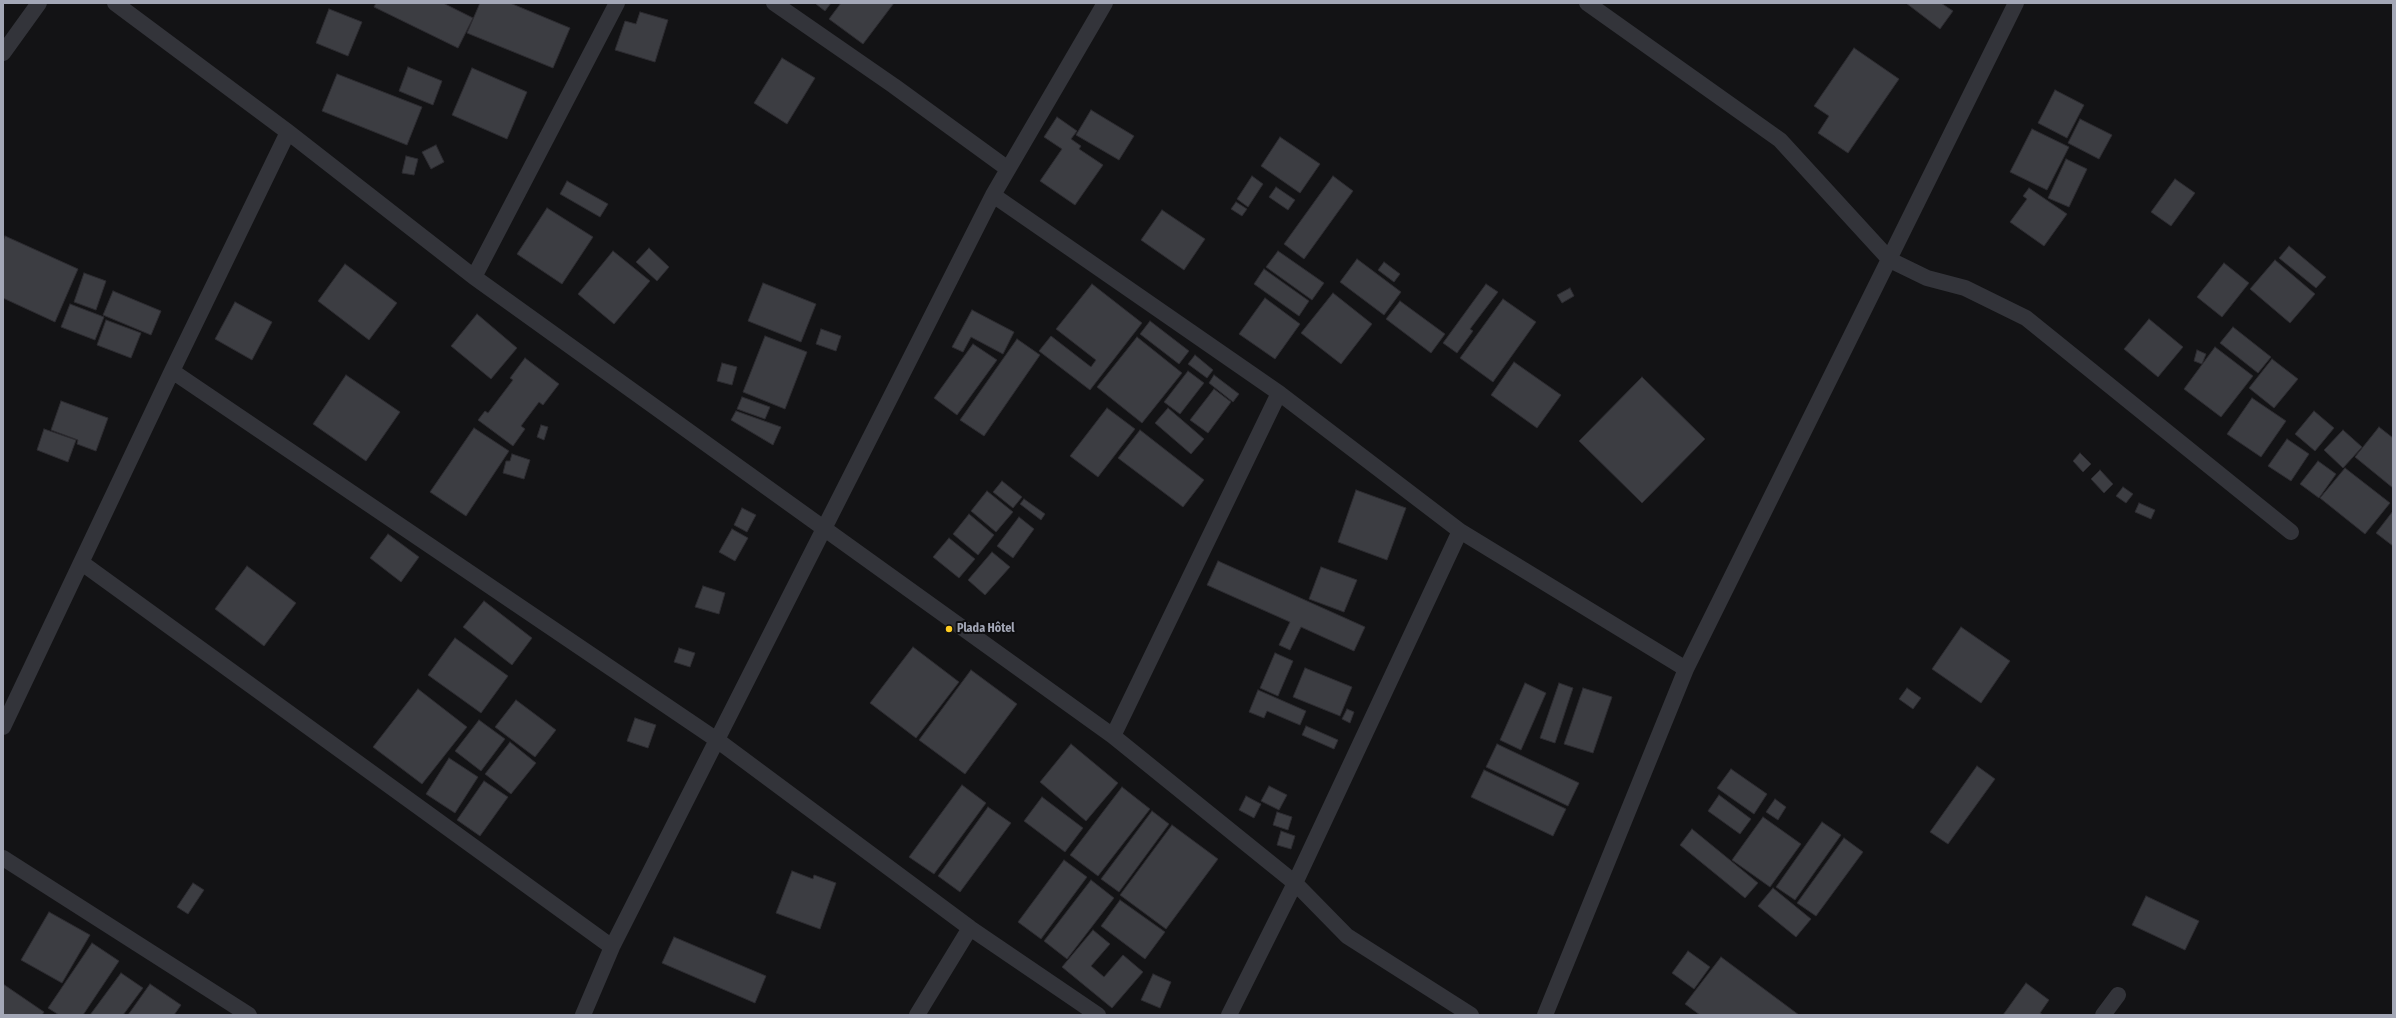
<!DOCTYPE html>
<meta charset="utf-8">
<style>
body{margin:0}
#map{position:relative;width:2396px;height:1018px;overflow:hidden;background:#131315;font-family:"Fira Sans Condensed",sans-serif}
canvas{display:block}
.frame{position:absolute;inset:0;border:4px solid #a3a7b6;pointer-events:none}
</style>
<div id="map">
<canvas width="2396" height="1018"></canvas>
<div class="frame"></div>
</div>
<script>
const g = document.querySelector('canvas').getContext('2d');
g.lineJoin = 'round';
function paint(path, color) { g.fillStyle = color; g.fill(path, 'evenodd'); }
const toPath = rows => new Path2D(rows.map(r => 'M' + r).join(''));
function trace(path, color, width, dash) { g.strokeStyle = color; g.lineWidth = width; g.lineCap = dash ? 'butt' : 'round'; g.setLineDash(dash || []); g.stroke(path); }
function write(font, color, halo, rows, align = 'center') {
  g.font = font + ' "Fira Sans Condensed",sans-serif'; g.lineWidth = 4; g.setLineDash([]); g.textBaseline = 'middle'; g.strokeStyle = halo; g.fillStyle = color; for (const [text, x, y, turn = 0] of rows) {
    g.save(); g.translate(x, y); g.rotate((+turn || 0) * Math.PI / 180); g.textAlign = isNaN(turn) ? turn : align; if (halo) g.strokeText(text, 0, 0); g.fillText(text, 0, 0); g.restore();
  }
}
const building = toPath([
 [376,3,443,3,473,18,458,48,374,7,376,3],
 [480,3,510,3,570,28,553,68,467,33,480,3],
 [817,3,831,3,825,11,816,4,817,3],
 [841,3,894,3,863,44,829,19,841,3],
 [1906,3,1941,3,1953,11,1940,29,1906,3],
 [329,9,362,22,348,56,316,43,329,9],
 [640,12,668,20,655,62,615,50,625,21,636,24,640,12],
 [1854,48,1899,79,1848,153,1818,133,1829,116,1814,106,1854,48],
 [782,58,815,78,787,124,754,103,782,58],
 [408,67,442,81,433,105,399,91,408,67],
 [472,68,527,92,507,139,452,115,472,68],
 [337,74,422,107,407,145,322,111,337,74],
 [2055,90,2084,105,2067,138,2038,123,2055,90],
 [1091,110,1134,136,1119,160,1076,135,1091,110],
 [1057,117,1077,131,1071,139,1081,146,1079,149,1103,165,1075,205,1040,181,1062,149,1044,137,1057,117],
 [2080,119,2112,135,2099,159,2068,143,2080,119],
 [2032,129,2069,147,2047,190,2010,172,2032,129],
 [1280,137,1320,164,1300,193,1261,166,1280,137],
 [436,145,444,162,431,169,422,152,436,145],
 [406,156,418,159,414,175,402,173,406,156],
 [2066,159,2087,169,2069,207,2048,198,2066,159],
 [1252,176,1263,184,1248,207,1237,199,1252,176],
 [1333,176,1353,191,1304,259,1284,244,1333,176],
 [2175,179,2195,193,2171,226,2151,212,2175,179],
 [567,181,608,204,600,217,560,194,567,181],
 [1276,187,1295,200,1288,210,1269,197,1276,187],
 [2029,188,2067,214,2044,246,2010,222,2027,199,2023,196,2029,188],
 [1236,202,1247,209,1242,216,1231,209,1236,202],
 [547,208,593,237,562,284,517,254,547,208],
 [1162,210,1205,239,1184,270,1141,240,1162,210],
 [5,236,78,269,55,322,3,298,3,241,5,236],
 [2289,246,2326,277,2316,288,2279,258,2289,246],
 [649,248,669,267,657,281,636,262,649,248],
 [613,251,650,281,614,324,578,294,613,251],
 [1278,251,1324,283,1312,300,1266,267,1278,251],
 [1357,259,1401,292,1384,315,1340,282,1357,259],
 [2275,260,2315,294,2290,323,2250,289,2275,260],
 [1384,262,1400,274,1394,282,1378,270,1384,262],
 [2224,263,2249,283,2222,317,2197,297,2224,263],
 [345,264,397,303,369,340,318,301,345,264],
 [1264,269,1309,301,1299,316,1254,284,1264,269],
 [84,273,106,281,96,310,74,302,84,273],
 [763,283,816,304,801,342,748,321,763,283],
 [1092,284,1142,323,1090,390,1039,351,1051,336,1091,367,1096,360,1056,329,1092,284],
 [1486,284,1498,292,1470,329,1473,331,1457,353,1443,343,1486,284],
 [1570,288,1574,296,1562,303,1557,295,1570,288],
 [113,291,161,311,151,335,103,315,113,291],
 [1333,293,1372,324,1341,364,1301,333,1333,293],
 [1265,298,1300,324,1275,359,1239,334,1265,298],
 [1503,299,1536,322,1493,382,1460,358,1503,299],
 [1400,301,1445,334,1431,353,1386,319,1400,301],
 [235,302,272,322,252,360,215,339,235,302],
 [70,304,104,317,95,340,61,327,70,304],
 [972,310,1014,332,1003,354,971,337,963,352,952,347,972,310],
 [477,314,517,348,491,379,451,346,477,314],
 [2149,319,2183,347,2158,377,2124,349,2149,319],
 [106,320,141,333,131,358,97,345,106,320],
 [1150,321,1189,351,1179,364,1140,334,1150,321],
 [2233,327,2271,357,2258,373,2220,343,2233,327],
 [821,329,841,336,836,351,816,344,821,329],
 [765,336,807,352,785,409,743,392,765,336],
 [1137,337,1182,373,1142,423,1097,387,1137,337],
 [1017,339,1040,355,984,436,960,420,1017,339],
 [973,344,997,360,957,415,934,398,973,344],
 [2215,347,2253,376,2221,417,2184,389,2215,347],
 [2197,350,2206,354,2202,364,2194,361,2197,350],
 [1195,355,1213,370,1207,378,1188,364,1195,355],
 [525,358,559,384,543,405,539,402,521,426,525,429,513,446,478,420,485,411,488,413,513,380,510,378,525,358],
 [2272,359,2298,379,2274,408,2249,388,2272,359],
 [1514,362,1561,395,1537,428,1491,395,1514,362],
 [722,363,737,367,732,385,717,381,722,363],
 [1188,371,1204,383,1180,414,1164,402,1188,371],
 [346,375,400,412,366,461,313,424,346,375],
 [1214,375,1239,394,1233,402,1209,383,1214,375],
 [1642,377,1705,439,1642,503,1579,441,1642,377],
 [1214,389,1231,402,1208,433,1190,420,1214,389],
 [742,397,770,407,765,419,737,409,742,397],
 [2252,398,2286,421,2261,457,2227,434,2252,398],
 [61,401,108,418,96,451,77,444,78,440,51,430,61,401],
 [1107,408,1135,429,1098,477,1070,456,1107,408],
 [1168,408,1204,439,1191,454,1155,423,1168,408],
 [736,411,781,427,773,445,731,420,736,411],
 [2314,411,2334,428,2315,451,2295,434,2314,411],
 [541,425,548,427,544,440,537,437,541,425],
 [2379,427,2393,438,2393,488,2355,457,2379,427],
 [474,428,509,451,466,516,430,492,474,428],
 [44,429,76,440,68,462,37,450,44,429],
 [1140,430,1204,480,1183,507,1118,458,1140,430],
 [2343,430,2362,447,2343,468,2324,450,2343,430],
 [2287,439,2309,454,2291,481,2268,466,2287,439],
 [2080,453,2091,464,2083,472,2073,461,2080,453],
 [512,454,530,460,524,479,503,473,506,461,510,461,512,454],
 [2318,461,2336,474,2319,498,2300,484,2318,461],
 [2345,468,2390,503,2365,534,2320,498,2345,468],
 [2100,470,2113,484,2104,493,2091,479,2100,470],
 [1002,481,1022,497,1013,508,993,492,1002,481],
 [2123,487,2133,494,2126,503,2116,496,2123,487],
 [1356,490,1406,508,1387,560,1338,542,1356,490],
 [987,491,1013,512,996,532,971,511,987,491],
 [1024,499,1045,514,1041,520,1020,504,1024,499],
 [2139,503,2155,510,2151,519,2135,512,2139,503],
 [742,508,756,515,747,532,734,525,742,508],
 [2393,511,2393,546,2376,533,2393,511],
 [969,514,994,535,978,555,953,534,969,514],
 [1019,517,1034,529,1013,558,997,546,1019,517],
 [732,529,748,538,735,561,719,552,732,529],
 [388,534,419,557,401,582,370,558,388,534],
 [949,538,975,559,959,578,933,557,949,538],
 [992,552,1010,567,985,595,968,580,992,552],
 [1218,561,1365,627,1354,651,1301,627,1290,650,1279,645,1290,622,1207,585,1218,561],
 [247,566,296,603,264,646,215,609,247,566],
 [1321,567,1357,580,1344,612,1309,599,1321,567],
 [703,586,725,593,719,614,695,607,703,586],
 [484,601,532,638,512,665,463,627,484,601],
 [1961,627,2010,661,1981,703,1932,669,1961,627],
 [455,638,508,676,481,713,428,675,455,638],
 [913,647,959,682,916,738,870,703,913,647],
 [679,648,695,653,690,667,674,662,679,648],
 [1275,653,1293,661,1278,696,1260,688,1275,653],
 [1305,668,1352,687,1340,716,1293,697,1305,668],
 [971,670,1017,704,965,774,919,740,971,670],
 [1525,683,1546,693,1521,750,1500,740,1525,683],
 [1559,683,1573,688,1555,743,1540,738,1559,683],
 [1583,688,1612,697,1593,753,1564,744,1583,688],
 [1907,688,1921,698,1913,709,1899,699,1907,688],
 [418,689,467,727,422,784,373,747,418,689],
 [1258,690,1306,711,1300,725,1267,711,1264,718,1249,712,1258,690],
 [516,700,556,730,535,757,495,727,516,700],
 [1347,709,1354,712,1350,723,1342,719,1347,709],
 [635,718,656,725,648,748,627,741,635,718],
 [479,720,505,739,481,771,455,751,479,720],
 [1306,726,1338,740,1334,749,1302,735,1306,726],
 [510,742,536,763,511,794,485,774,510,742],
 [1071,744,1118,783,1086,821,1040,782,1071,744],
 [1497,744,1579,783,1568,806,1486,767,1497,744],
 [449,758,478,777,455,813,426,794,449,758],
 [1977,766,1995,779,1948,844,1930,832,1977,766],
 [1731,769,1767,794,1754,814,1717,788,1731,769],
 [1484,770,1566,809,1553,836,1471,797,1484,770],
 [484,781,508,797,480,836,457,820,484,781],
 [962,785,986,803,934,874,909,857,962,785],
 [1269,786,1287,795,1279,810,1261,801,1269,786],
 [1122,787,1150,809,1098,876,1070,855,1122,787],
 [1719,795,1751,819,1740,834,1708,811,1719,795],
 [1246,796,1261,804,1254,818,1239,810,1246,796],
 [1042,797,1083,828,1065,852,1024,821,1042,797],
 [1775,799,1786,807,1778,820,1766,812,1775,799],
 [988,807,1011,823,960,892,938,876,988,807],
 [1152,811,1169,824,1119,892,1101,879,1152,811],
 [1277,812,1292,817,1288,830,1273,825,1277,812],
 [1763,817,1801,844,1770,887,1732,860,1763,817],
 [1822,822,1841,835,1795,900,1776,887,1822,822],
 [1172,825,1218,859,1166,929,1120,895,1172,825],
 [1692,829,1758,883,1745,898,1680,845,1692,829],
 [1281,831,1295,836,1291,849,1277,845,1281,831],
 [1844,838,1863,852,1816,916,1797,903,1844,838],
 [1064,860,1087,877,1041,939,1018,922,1064,860],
 [792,871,813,879,814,875,836,883,820,929,776,913,792,871],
 [1091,880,1114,898,1067,959,1044,941,1091,880],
 [193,883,204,890,188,914,177,907,193,883],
 [1773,888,1811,919,1796,937,1758,906,1773,888],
 [2146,896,2199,921,2185,950,2132,925,2146,896],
 [1120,900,1165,932,1145,959,1101,926,1120,900],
 [49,912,90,935,62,983,21,960,49,912],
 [1093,930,1110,944,1091,966,1104,977,1123,955,1143,972,1112,1008,1062,967,1093,930],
 [674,937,766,976,755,1003,662,963,674,937],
 [92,943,119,961,83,1015,59,1015,48,1008,92,943],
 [1688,951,1710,967,1694,989,1672,973,1688,951],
 [1721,957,1799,1015,1700,1015,1685,1004,1721,957],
 [121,973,143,988,123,1015,90,1015,121,973],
 [1153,974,1171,982,1160,1008,1141,1000,1153,974],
 [2026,983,2049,1000,2040,1013,2043,1015,2003,1015,2026,983],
 [3,984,44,1012,42,1015,3,1015,3,984],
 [150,984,181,1005,174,1015,128,1015,150,984]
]);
paint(building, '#3c3d42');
trace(building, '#2d2c31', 1);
trace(toPath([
 [115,3,288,132,474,277,1113,736,1295,883,1347,936,1471,1015],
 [774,3,894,86,1008,169],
 [1587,3,1780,140,1890,260,1927,278,1965,288,2026,318,2291,532],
 [3,53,39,3],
 [993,195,1279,393,1460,531,1295,883,1229,1015],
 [474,277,617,3],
 [172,371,717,740,970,928,1098,1015],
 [1460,531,1686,669],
 [82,563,612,947],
 [3,727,172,371,288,132],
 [1113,736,1279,393],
 [3,858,249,1015],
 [583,1015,612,947,993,195,1105,3],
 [917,1015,970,928],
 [1545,1015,1686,669,2016,3],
 [2103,1015,2118,995]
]), '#33343a', 16);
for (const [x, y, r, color] of [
 [949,629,4,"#ffcd20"]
]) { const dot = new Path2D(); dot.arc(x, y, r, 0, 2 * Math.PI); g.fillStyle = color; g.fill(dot); trace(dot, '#0e0e10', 1.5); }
write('bold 12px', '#a3a7b6', '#0e0e10', [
 ["Plada Hôtel",957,629]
], 'left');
</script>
